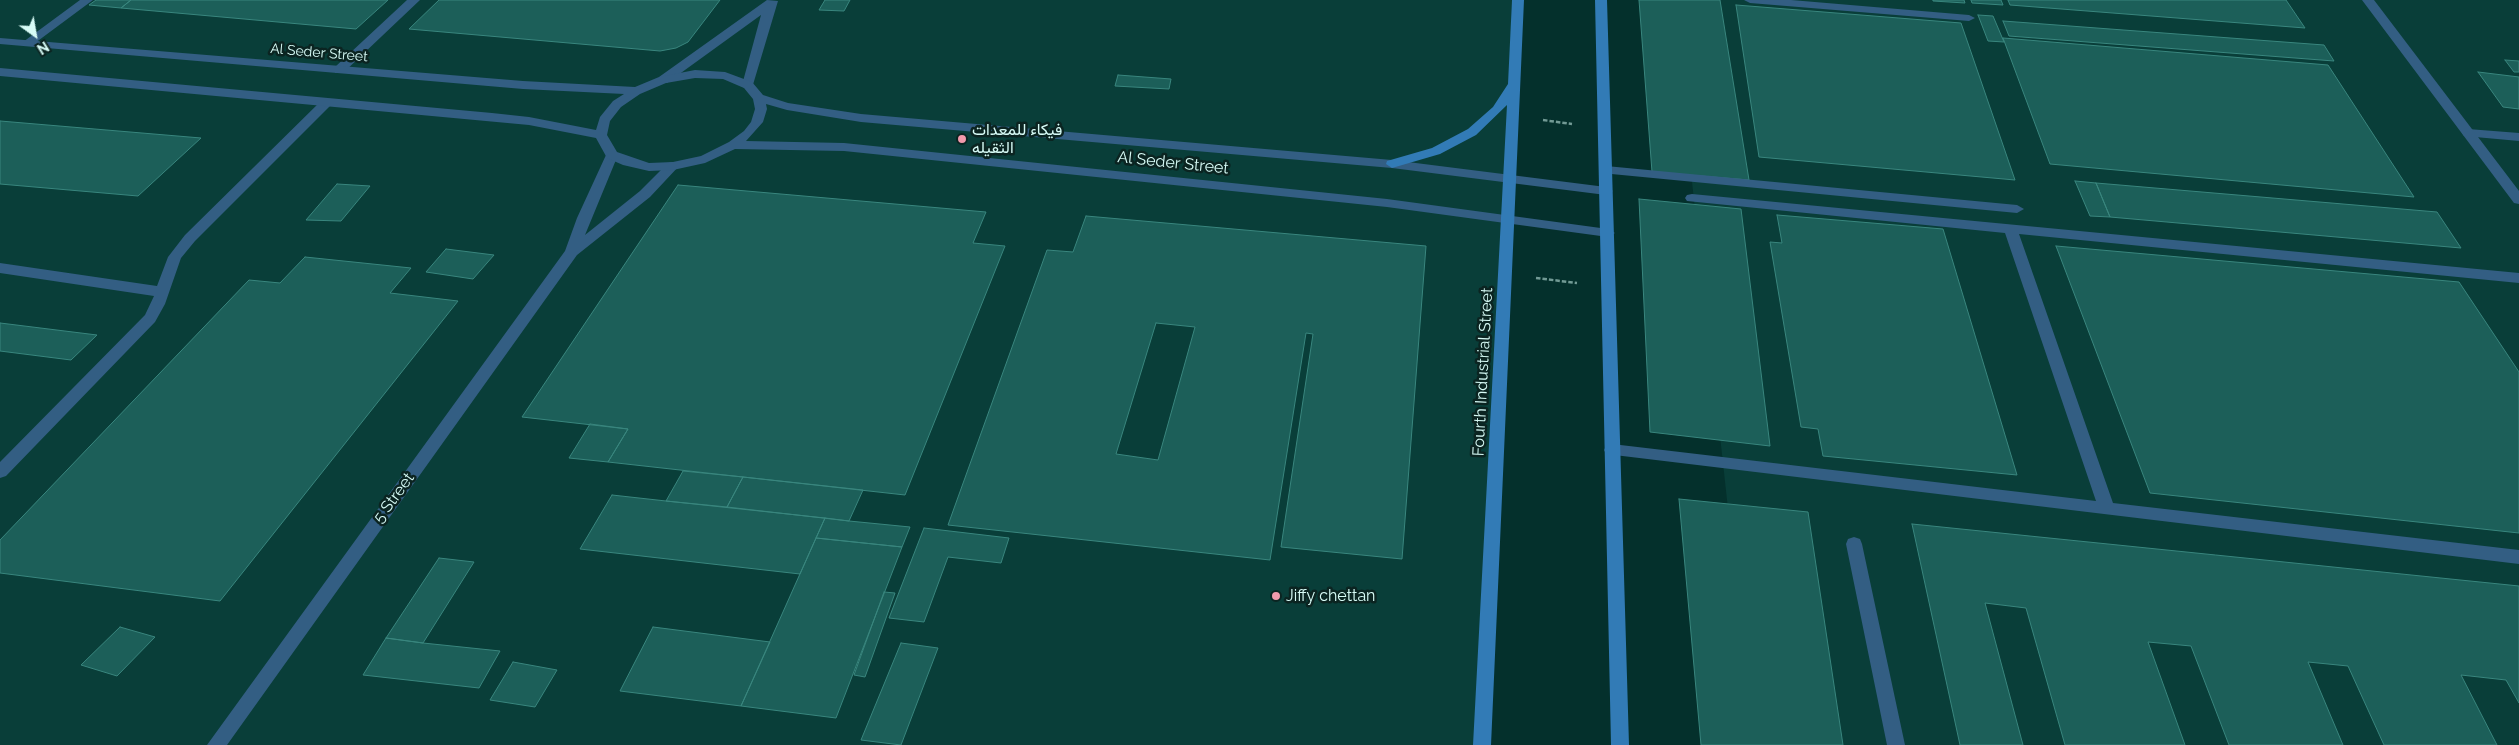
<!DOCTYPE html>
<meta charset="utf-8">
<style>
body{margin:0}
#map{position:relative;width:2519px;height:745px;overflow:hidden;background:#04302c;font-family:Raleway,sans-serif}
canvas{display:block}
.north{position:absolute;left:10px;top:10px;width:50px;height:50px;-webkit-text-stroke:4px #0b2421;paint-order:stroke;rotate:148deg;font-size:14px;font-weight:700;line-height:20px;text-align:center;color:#d7fbf6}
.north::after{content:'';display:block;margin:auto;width:18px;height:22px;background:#d7fbf6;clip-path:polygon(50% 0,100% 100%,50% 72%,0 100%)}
</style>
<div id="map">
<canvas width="2519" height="745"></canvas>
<div class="north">N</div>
</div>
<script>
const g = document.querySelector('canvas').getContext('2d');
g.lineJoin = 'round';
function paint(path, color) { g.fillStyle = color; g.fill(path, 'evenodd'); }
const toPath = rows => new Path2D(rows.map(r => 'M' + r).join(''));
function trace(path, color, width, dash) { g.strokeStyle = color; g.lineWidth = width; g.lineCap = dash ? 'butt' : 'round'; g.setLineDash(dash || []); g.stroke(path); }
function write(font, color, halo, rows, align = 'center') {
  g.font = font + ' Raleway,Vazirmatn,sans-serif'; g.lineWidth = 5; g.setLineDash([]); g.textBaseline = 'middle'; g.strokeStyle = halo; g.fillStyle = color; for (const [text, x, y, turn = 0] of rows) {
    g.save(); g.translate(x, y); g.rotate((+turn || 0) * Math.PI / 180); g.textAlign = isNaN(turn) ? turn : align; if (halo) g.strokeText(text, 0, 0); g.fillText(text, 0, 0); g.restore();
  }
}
paint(toPath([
 [0,0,1512,0,1489,745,0,745],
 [1672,0,2519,0,2519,745,1754,745]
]), '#093e39');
const building = toPath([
 [96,0,131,0,121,8,89,5,96,0],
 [131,0,388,0,356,29,121,8,131,0],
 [439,0,720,0,688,42,676,48,660,51,409,29,439,0],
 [825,0,850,0,844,11,819,10,825,0],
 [1639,0,1720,0,1749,180,1652,172,1639,0],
 [1933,0,1964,0,1965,3,1933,1,1933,0],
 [1971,0,2001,0,2003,5,1972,3,1971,0],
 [2008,0,2286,0,2305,28,2010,5,2008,0],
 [1736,5,1961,23,2015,180,1759,157,1736,5],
 [1978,15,1993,16,2004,42,1988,41,1978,15],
 [2003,21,2324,45,2334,61,2009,36,2003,21],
 [2003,38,2328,65,2414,197,2050,164,2003,38],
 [2505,60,2519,61,2519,72,2514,72,2505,60],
 [2478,72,2519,77,2519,109,2503,107,2478,72],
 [1118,75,1171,79,1169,89,1115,86,1118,75],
 [0,121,201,138,138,196,0,184,0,121],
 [2075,181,2096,183,2110,217,2090,216,2075,181],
 [2096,183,2437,212,2461,248,2110,217,2096,183],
 [337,184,370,186,341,221,306,220,337,184],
 [678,185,986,212,973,243,1005,246,905,495,608,462,628,429,522,417,678,185],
 [1639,199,1741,209,1770,446,1650,432,1639,199],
 [1777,215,1943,229,2017,475,1823,456,1818,429,1801,427,1770,242,1782,243,1777,215],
 [1086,216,1426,246,1402,559,1281,547,1313,334,1306,333,1270,560,948,525,1047,250,1073,252,1086,216],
 [1156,323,1195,327,1158,460,1116,454,1156,323],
 [2056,246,2459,282,2519,372,2519,533,2150,493,2056,246],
 [446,249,494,255,473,279,426,272,446,249],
 [305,257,411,268,390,293,458,301,220,601,0,573,0,540,249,280,280,283,305,257],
 [0,323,97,335,71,360,0,351,0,323],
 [590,424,628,429,608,462,569,458,590,424],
 [683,471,743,477,727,507,666,501,683,471],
 [743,477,863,490,849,521,727,507,743,477],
 [612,495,666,501,825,518,800,574,580,549,612,495],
 [1679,499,1808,512,1843,745,1701,745,1679,499],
 [825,518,849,521,910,527,902,547,816,538,825,518],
 [1912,524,2519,586,2519,703,2506,680,2461,675,2497,745,2384,745,2348,666,2308,662,2343,745,2229,745,2191,646,2148,642,2185,745,2065,745,2026,608,1985,603,2023,745,1960,745,1912,524],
 [924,528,1009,538,1001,563,948,557,924,622,889,618,924,528],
 [816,538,902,547,836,718,741,706,816,538],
 [439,558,474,562,423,643,386,638,439,558],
 [884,592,895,593,865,677,854,675,884,592],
 [120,627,155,637,117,676,81,665,120,627],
 [653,627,770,642,741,706,620,691,653,627],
 [386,638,423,643,500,651,479,688,363,675,386,638],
 [901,643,938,648,901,745,861,740,901,643],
 [513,662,557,670,535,707,490,700,513,662]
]);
paint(building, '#1c5f59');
trace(building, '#39867e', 1);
trace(toPath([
 [1543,120,1572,124],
 [1536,278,1577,283]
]), '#729a95', 2.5, [4.5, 2]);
paint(toPath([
 [80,0,93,0,31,46,23,46,23,42,80,0],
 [407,0,420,0,343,73,335,73,335,67,407,0],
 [1744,0,1791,0,1969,15,1975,18,1969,21,1750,3,1744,0],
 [326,99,330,100,332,103,330,106,195,241,181,258,165,304,155,322,6,476,0,478,0,462,145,315,154,296,0,273,0,263,157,286,168,257,185,235,322,100,326,99],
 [2468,129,2519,133,2519,141,2464,136,2462,133,2464,130,2468,129],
 [1606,166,2017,205,2024,209,2017,213,1601,173,1600,170,1606,166],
 [1692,194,2519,273,2519,283,2019,234,2113,503,2519,550,2519,564,1606,454,1604,450,1606,446,1612,444,2096,501,2005,233,1687,201,1685,198,1687,195,1692,194]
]), '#335e83');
paint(toPath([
 [767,0,778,1,752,88,744,88,742,85,761,15,667,83,659,83,659,77,767,0],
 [2362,0,2374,0,2519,191,2519,204,2514,203,2362,0],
 [612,151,618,155,585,235,640,191,668,163,673,162,679,166,650,197,577,255,227,745,207,745,565,251,577,218,606,155,612,151],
 [1854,537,1860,539,1862,544,1905,745,1887,745,1846,544,1848,539,1854,537]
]), '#335e83');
paint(toPath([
 [0,38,523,81,635,87,659,77,695,70,725,72,752,82,763,95,788,103,861,114,1392,160,1606,187,1613,191,1606,195,1392,168,861,122,787,110,766,104,767,109,763,122,746,141,844,143,1387,199,1608,229,1615,233,1608,237,1387,207,844,151,735,149,705,163,673,170,649,171,623,165,607,158,596,138,529,125,0,76,0,68,492,113,529,117,596,130,600,117,613,101,624,94,523,89,0,44,0,38],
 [695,78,723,79,744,88,753,99,755,109,751,122,744,131,729,142,701,156,673,162,649,163,617,152,607,135,610,121,621,107,640,94,666,83,695,78]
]), '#335e83');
paint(toPath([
 [1512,0,1524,0,1491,745,1473,745,1507,105,1476,135,1440,154,1392,168,1386,164,1387,161,1432,148,1468,129,1493,107,1508,84,1512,0],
 [1595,0,1607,0,1629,745,1611,745,1595,0]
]), '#327bb6');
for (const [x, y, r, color] of [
 [962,139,5,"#f29aac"],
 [1276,596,5,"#f29aac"]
]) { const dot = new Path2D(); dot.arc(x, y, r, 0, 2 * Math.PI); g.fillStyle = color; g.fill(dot); trace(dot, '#0b2421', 2); }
write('14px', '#d7fbf6', '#0b2421', [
 ["Al Seder Street",319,53,5]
]);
write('16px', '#d7fbf6', '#0b2421', [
 ["فيكاء للمعدات",972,130],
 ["الثقيله",972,148],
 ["Jiffy chettan",1286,596]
], 'left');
write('16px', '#d7fbf6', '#0b2421', [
 ["Al Seder Street",1173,163,6],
 ["Fourth Industrial Street",1483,372,-87],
 ["5 Street",394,498,-54]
]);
</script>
